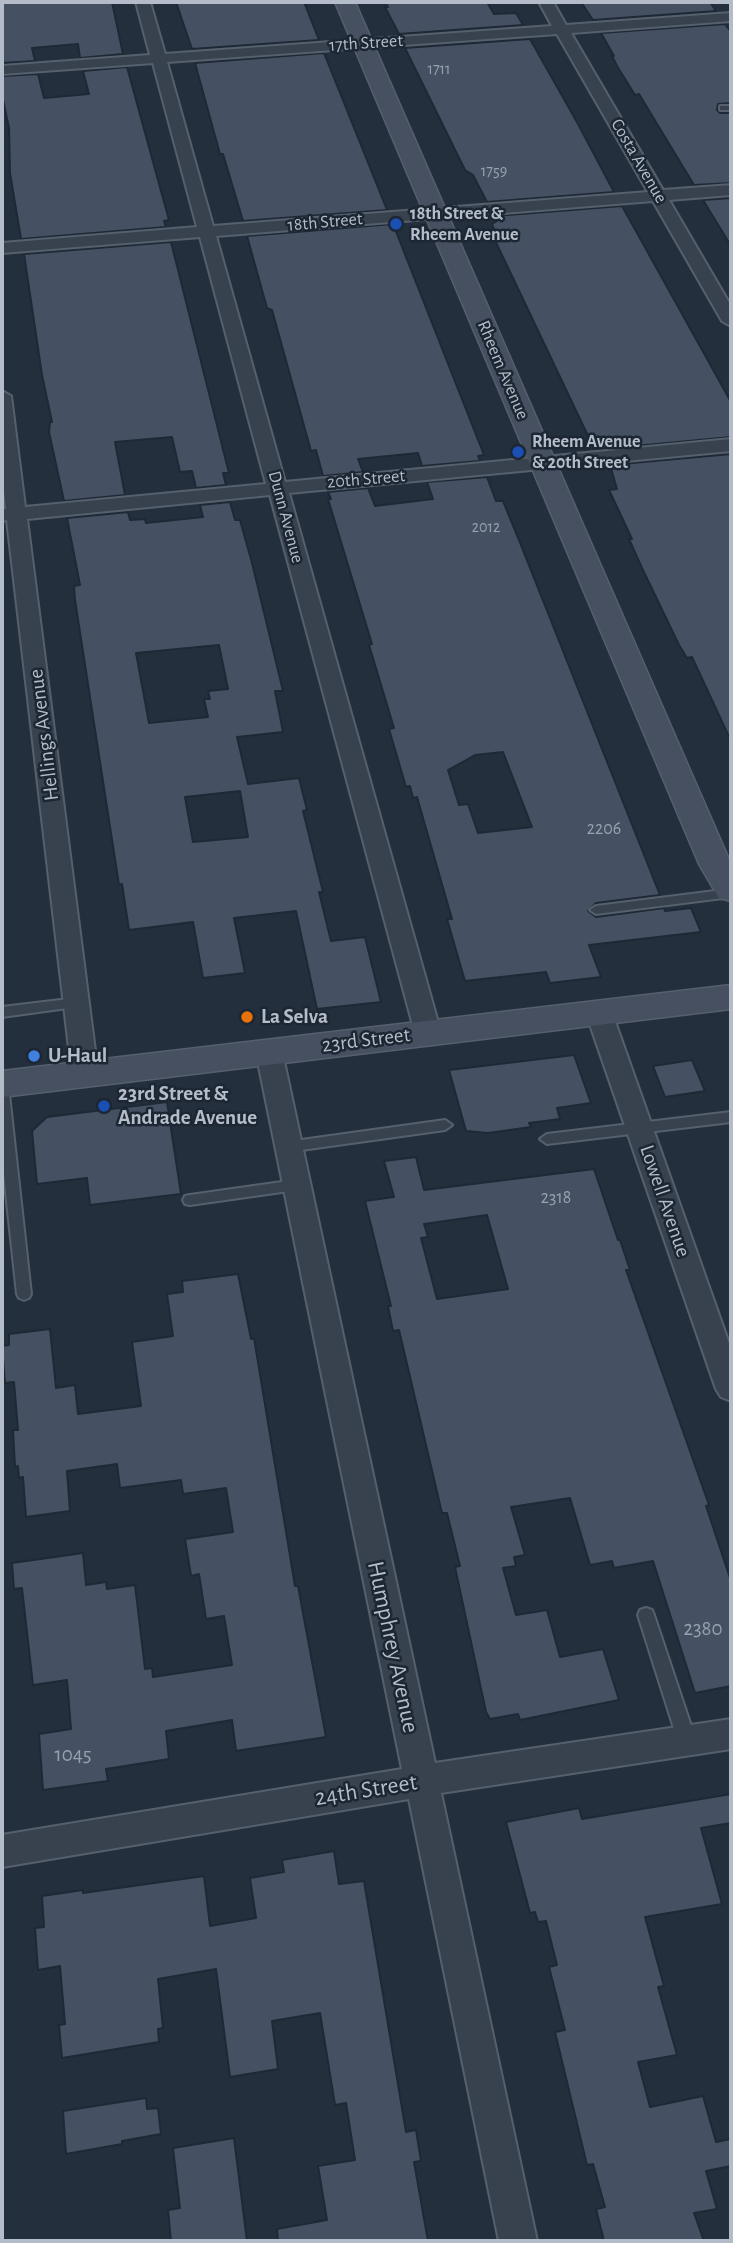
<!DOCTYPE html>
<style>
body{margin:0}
#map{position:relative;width:733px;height:2243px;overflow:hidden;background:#242f3e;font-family:"Alegreya Sans",sans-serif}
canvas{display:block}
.frame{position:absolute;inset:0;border:4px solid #b4bcc9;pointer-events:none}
</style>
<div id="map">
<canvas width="733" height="2243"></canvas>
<div class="frame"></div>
</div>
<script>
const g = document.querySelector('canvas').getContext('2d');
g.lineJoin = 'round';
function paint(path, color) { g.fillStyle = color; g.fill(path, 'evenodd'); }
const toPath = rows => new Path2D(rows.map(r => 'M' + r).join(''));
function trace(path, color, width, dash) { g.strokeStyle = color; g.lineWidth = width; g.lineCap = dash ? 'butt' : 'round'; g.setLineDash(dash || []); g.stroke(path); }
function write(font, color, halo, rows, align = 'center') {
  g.font = font + ' "Alegreya Sans",sans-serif'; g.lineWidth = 5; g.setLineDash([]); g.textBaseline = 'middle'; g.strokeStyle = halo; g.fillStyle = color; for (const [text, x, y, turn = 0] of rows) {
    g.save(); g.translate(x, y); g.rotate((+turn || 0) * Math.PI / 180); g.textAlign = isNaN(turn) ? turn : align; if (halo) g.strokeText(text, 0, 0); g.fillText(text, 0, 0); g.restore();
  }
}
const building = toPath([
 [112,2,123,54,80,58,78,44,32,48,35,61,2,63,2,3,112,2],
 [176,2,304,2,319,40,192,49,176,2],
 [385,2,487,2,494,14,516,13,523,25,399,34,385,7,388,7,385,2],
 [581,2,710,2,716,11,593,20,581,2],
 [725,24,731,32,731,103,718,104,717,110,720,113,731,113,731,183,694,185,639,94,635,95,617,66,612,56,614,56,601,33,725,24],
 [530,39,578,124,614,192,487,202,473,175,465,170,405,48,530,39],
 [324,53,387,210,243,221,223,154,220,154,195,63,324,53],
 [127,67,169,220,164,221,166,227,21,239,10,173,9,128,2,95,2,76,38,74,44,98,89,94,83,71,127,67],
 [731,198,731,246,703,200,731,198],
 [622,206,731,402,731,437,603,449,598,439,590,440,492,234,496,234,492,224,497,221,495,216,622,206],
 [393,224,484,455,478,456,480,461,422,466,418,453,358,459,363,472,323,476,316,450,311,451,272,310,267,308,247,236,393,224],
 [171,242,229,473,223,473,226,485,196,488,192,471,180,472,172,437,115,442,125,495,64,501,49,432,50,422,52,422,42,375,24,254,171,242],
 [731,454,731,741,692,657,687,658,679,645,642,568,629,539,632,539,609,490,617,489,610,465,731,454],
 [487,477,496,501,503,501,521,545,660,895,596,903,588,911,596,917,664,908,665,911,691,908,701,932,589,945,601,977,550,983,546,972,465,981,447,919,452,919,417,797,413,798,410,786,406,787,389,729,394,728,369,645,372,644,328,499,331,499,328,492,368,488,375,506,433,499,427,482,487,477],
 [503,752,532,827,478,833,468,804,459,805,448,770,475,755,503,752],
 [230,502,235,520,240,520,252,563,283,691,275,691,283,732,237,737,248,784,299,778,307,810,303,811,323,892,319,892,331,941,365,937,381,1002,317,1009,296,911,234,918,245,973,203,978,193,922,129,930,122,884,119,885,75,600,74,586,80,585,67,518,128,512,130,520,145,519,146,523,203,517,200,505,230,502],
 [219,645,228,689,208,691,210,699,204,699,208,717,149,723,136,653,219,645],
 [240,791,248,837,193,842,185,797,240,791],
 [574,1055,591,1103,557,1108,560,1119,529,1123,531,1127,488,1133,466,1131,449,1070,574,1055],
 [692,1060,705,1091,665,1097,653,1066,692,1060],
 [167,1102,181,1194,90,1205,87,1178,37,1184,32,1131,47,1117,167,1102],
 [416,1157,424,1190,594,1169,618,1240,620,1240,630,1270,626,1270,709,1505,706,1506,731,1581,731,1686,695,1693,653,1561,614,1568,612,1561,590,1565,570,1498,511,1507,525,1555,514,1557,516,1566,503,1568,516,1615,547,1610,560,1657,603,1649,619,1700,520,1720,518,1714,490,1719,486,1712,455,1567,460,1566,447,1513,442,1513,399,1330,393,1331,388,1306,391,1306,365,1201,394,1197,384,1161,416,1157],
 [487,1215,508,1289,437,1299,421,1238,428,1237,424,1224,487,1215],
 [238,1274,251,1339,254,1338,295,1586,298,1586,326,1737,236,1751,232,1720,166,1731,169,1759,106,1769,108,1781,43,1790,39,1734,71,1729,67,1680,33,1685,22,1588,14,1589,12,1563,83,1553,86,1585,106,1582,107,1589,135,1585,145,1669,152,1668,153,1677,232,1665,224,1616,206,1619,199,1574,191,1576,185,1539,233,1532,226,1488,183,1494,181,1480,120,1488,117,1464,67,1471,70,1511,26,1517,23,1477,19,1478,18,1466,15,1467,13,1430,18,1430,14,1382,5,1383,2,1346,9,1345,9,1334,50,1329,56,1388,75,1385,78,1414,141,1406,132,1342,173,1336,167,1294,183,1292,182,1281,238,1274],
 [731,1794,731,1823,701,1828,722,1904,645,1917,664,1986,658,1987,677,2055,638,2062,650,2107,703,2096,716,2142,731,2139,731,2166,706,2171,717,2209,694,2213,704,2241,604,2241,596,2209,605,2207,593,2164,587,2165,555,2032,565,2030,549,1967,557,1965,546,1921,538,1922,535,1912,530,1913,506,1822,579,1808,582,1819,731,1794],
 [334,1851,339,1884,364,1881,406,2132,416,2130,421,2161,414,2162,428,2241,278,2241,277,2229,327,2220,318,2166,355,2160,346,2103,335,2105,320,2013,272,2021,278,2069,230,2077,216,1969,158,1979,163,2028,158,2029,159,2042,62,2058,59,2025,65,2024,60,1966,38,1970,35,1928,44,1927,42,1896,83,1890,83,1893,204,1876,210,1926,256,1918,250,1878,284,1872,282,1860,334,1851],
 [146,2098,147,2109,158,2108,161,2134,122,2141,122,2144,66,2154,63,2111,146,2098],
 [234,2138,247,2241,171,2241,168,2210,180,2208,173,2148,234,2138]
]);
paint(building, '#455162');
trace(building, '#1f2835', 2);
const lane = toPath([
 [720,106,731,106,731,110,720,110,720,106],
 [731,889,731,897,596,914,590,910,596,906,731,889],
 [77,998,84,1003,82,1006,2,1017,2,1007,77,998],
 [2,1089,9,1094,31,1294,29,1298,24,1300,19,1298,17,1294,2,1156,2,1089],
 [731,1112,731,1122,547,1144,540,1139,547,1134,731,1112],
 [445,1120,452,1125,445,1130,287,1152,280,1147,287,1142,445,1120],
 [296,1180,301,1181,303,1185,301,1189,296,1190,190,1205,185,1204,183,1200,185,1196,190,1195,296,1180],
 [646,1608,652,1610,654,1615,696,1741,693,1747,687,1749,681,1747,678,1741,638,1615,640,1610,646,1608]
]);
const street = toPath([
 [136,2,150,2,165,54,552,26,539,2,553,2,566,25,731,13,731,21,571,33,663,190,731,185,731,195,669,200,731,306,731,326,722,321,653,201,216,236,285,482,731,439,731,451,289,493,441,1033,437,1039,428,1042,419,1039,415,1033,270,495,27,519,98,1074,94,1081,85,1083,76,1081,72,1074,7,520,2,521,2,509,6,509,2,473,2,391,11,396,25,507,266,484,200,237,2,253,2,243,197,227,153,63,2,74,2,66,150,55,136,2],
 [557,34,648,192,213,226,167,62,557,34],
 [599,1004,608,1007,612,1013,731,1349,731,1401,721,1397,716,1389,586,1013,590,1007,599,1004],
 [269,1043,278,1046,282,1052,435,1763,731,1719,731,1749,441,1793,537,2241,499,2241,409,1799,2,1867,2,1835,402,1769,256,1052,260,1046,269,1043]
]);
const secondary = toPath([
 [335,2,355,2,731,864,731,901,719,898,699,864,335,2],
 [731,985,731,1009,2,1097,2,1071,731,985]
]);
trace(lane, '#565f6c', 4);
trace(street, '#565f6c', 4);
trace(secondary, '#565f6c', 3);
paint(lane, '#38414e');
paint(street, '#38414e');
paint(secondary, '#465061');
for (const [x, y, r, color] of [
 [396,224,7,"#1a4fb4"],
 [518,452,7,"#1a4fb4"],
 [247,1017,7,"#e8710a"],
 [34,1056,7,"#3f7fe0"],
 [104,1106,7,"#1a4fb4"]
]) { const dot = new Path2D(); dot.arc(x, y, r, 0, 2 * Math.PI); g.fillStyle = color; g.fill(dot); trace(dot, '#1d2633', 2.5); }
write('16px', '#98a1af', null, [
 ["1711",439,69],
 ["1759",494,171],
 ["2012",486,527]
]);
write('18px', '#b4bcc9', '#1d2633', [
 ["17th Street",366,43,-4],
 ["Costa Avenue",639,161,60],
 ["18th Street",325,222,-5],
 ["Rheem Avenue",503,370,67],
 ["20th Street",366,479,-5],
 ["Dunn Avenue",286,517,75]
]);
write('bold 18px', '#b4bcc9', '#1d2633', [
 ["18th Street &",410,214],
 ["Rheem Avenue",410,235],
 ["Rheem Avenue",532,442],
 ["& 20th Street",532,463]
], 'left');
write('18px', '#98a1af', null, [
 ["2206",604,829],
 ["2318",556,1198]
]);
write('21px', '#b4bcc9', '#1d2633', [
 ["Hellings Avenue",44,735,-97],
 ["23rd Street",366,1040,-7],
 ["Lowell Avenue",665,1201,71]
]);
write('bold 21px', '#b4bcc9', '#1d2633', [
 ["La Selva",261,1017],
 ["U-Haul",48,1056],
 ["23rd Street &",118,1094],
 ["Andrade Avenue",118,1118]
], 'left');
write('21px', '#98a1af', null, [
 ["2380",703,1629],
 ["1045",73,1755]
]);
write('24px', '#b4bcc9', '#1d2633', [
 ["Humphrey Avenue",393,1647,78],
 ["24th Street",366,1790,-9]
]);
</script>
